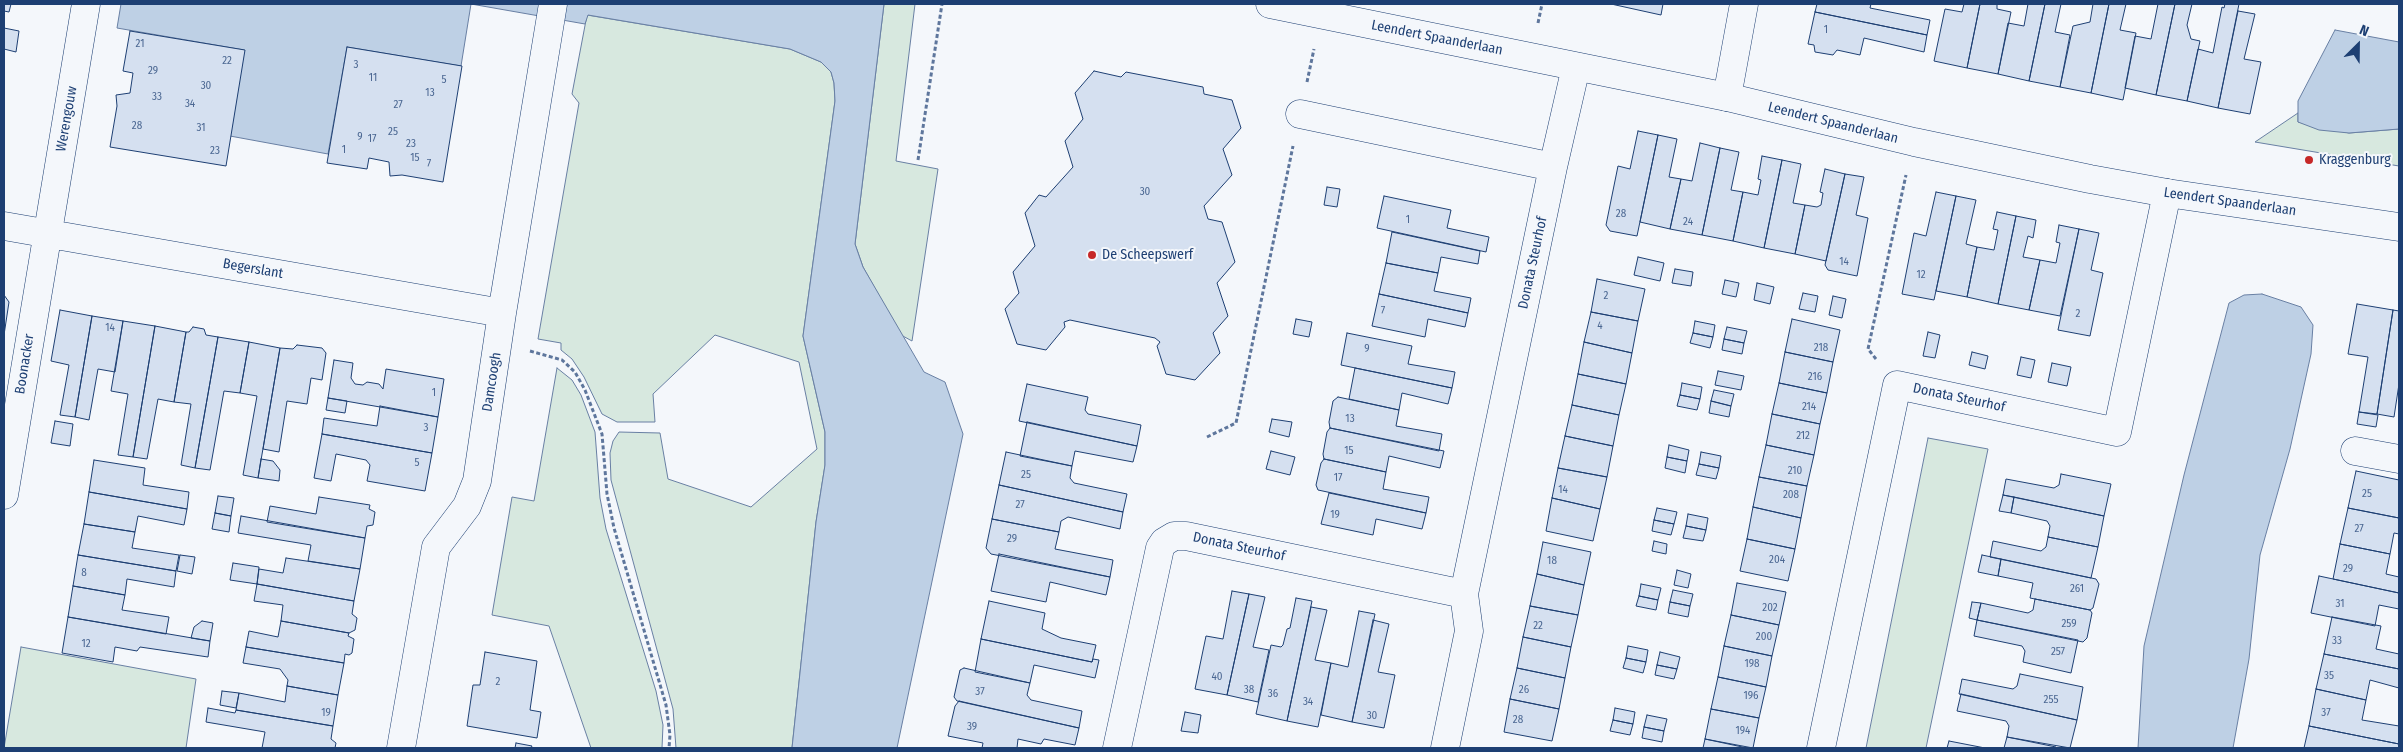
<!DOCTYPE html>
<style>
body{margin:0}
#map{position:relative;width:2403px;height:752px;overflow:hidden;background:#f4f7fb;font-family:"Fira Sans Condensed",sans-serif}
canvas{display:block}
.frame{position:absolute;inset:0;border:5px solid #1d3f73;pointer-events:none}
.north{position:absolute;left:2333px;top:20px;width:50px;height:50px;-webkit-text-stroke:4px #f4f7fb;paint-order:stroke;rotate:23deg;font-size:14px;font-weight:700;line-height:20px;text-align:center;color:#1d3f73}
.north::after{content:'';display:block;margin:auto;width:18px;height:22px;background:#1d3f73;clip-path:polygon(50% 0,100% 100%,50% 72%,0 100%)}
</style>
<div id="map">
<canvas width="2403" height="752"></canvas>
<div class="frame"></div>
<div class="north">N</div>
</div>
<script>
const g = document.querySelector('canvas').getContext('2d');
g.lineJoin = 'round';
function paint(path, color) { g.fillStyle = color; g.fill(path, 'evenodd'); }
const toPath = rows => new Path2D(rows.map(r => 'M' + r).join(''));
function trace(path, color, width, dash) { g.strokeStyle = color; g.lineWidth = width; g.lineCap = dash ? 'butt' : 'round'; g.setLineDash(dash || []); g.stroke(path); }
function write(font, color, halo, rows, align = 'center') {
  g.font = font + ' "Fira Sans Condensed",sans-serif'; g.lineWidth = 4; g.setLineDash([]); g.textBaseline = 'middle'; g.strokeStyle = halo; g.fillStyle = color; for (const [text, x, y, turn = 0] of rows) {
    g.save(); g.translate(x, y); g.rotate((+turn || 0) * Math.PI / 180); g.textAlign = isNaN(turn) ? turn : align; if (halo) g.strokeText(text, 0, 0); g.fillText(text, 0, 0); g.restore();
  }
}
const green = toPath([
 [884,4,915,4,896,161,938,169,912,341,901,335,863,267,855,244,884,4],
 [587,15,790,49,821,62,831,72,834,83,835,101,803,336,825,432,825,465,816,522,792,748,676,748,673,709,611,480,610,453,613,441,619,432,660,433,668,479,751,507,817,449,799,362,715,335,653,394,655,422,617,422,602,414,584,377,572,359,561,350,561,343,538,339,579,103,572,94,587,15],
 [2298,113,2298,122,2349,133,2399,129,2399,166,2255,142,2298,113],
 [557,368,572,380,581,395,595,432,600,498,606,529,656,691,663,725,662,748,591,748,549,626,492,615,512,497,534,501,557,368],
 [1928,438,1988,449,1926,748,1866,748,1928,438],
 [21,647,196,679,186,748,4,748,21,647]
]);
paint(green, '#d7e8df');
trace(green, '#687fa3', 1);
const water = toPath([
 [121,4,884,4,855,244,863,267,924,372,945,382,963,434,897,748,792,748,816,522,825,465,825,432,803,336,835,101,834,83,831,72,821,62,790,49,588,15,585,24,471,4,461,66,347,47,328,154,230,136,244,50,117,28,121,4],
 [2335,30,2399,42,2399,129,2349,133,2319,130,2298,122,2298,101,2335,30],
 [2262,294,2301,307,2313,325,2311,354,2290,449,2260,555,2249,659,2233,748,2138,748,2144,646,2184,475,2229,303,2244,295,2262,294]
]);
paint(water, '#bed0e5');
trace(water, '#687fa3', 1);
const building = toPath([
 [4,4,11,4,9,12,4,11,4,4],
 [1611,4,1663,4,1661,15,1611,4],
 [1817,4,1871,4,1870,8,1930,20,1927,35,1815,12,1817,4],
 [1964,4,1980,4,1967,68,1934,61,1945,9,1962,12,1964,4],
 [1980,4,1997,4,1997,9,2011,12,1998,74,1967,68,1980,4],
 [2028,4,2045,4,2029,81,1998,74,2008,23,2024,26,2028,4],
 [2045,4,2061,4,2055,32,2070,35,2060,87,2029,81,2045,4],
 [2093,4,2109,4,2091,93,2060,87,2073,26,2090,22,2093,4],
 [2109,4,2126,4,2120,30,2136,33,2123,100,2091,93,2109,4],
 [2158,4,2175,4,2156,95,2125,88,2135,36,2151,39,2158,4],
 [2175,4,2192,4,2187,25,2191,39,2200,41,2187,101,2156,95,2175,4],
 [2225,4,2239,4,2218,108,2187,101,2198,49,2213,53,2222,7,2224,8,2225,4],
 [2238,11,2255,14,2244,59,2261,62,2250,114,2218,108,2238,11],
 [1815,12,1927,35,1924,52,1864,38,1860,55,1837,50,1833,55,1815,52,1814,45,1808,44,1815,12],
 [4,28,19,31,16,52,4,49,4,28],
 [130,31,245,50,226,166,110,147,117,106,116,95,130,93,133,73,123,71,130,31],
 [347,47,462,66,443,182,402,175,390,176,389,162,369,158,367,169,327,163,347,47],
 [1094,71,1121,77,1126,72,1203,87,1204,94,1232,100,1241,128,1223,149,1232,175,1204,206,1208,219,1222,222,1235,262,1217,283,1228,316,1213,333,1220,353,1195,380,1166,374,1157,346,1160,342,1155,338,1070,320,1064,322,1065,327,1046,350,1017,344,1005,309,1019,293,1013,272,1035,246,1025,213,1039,195,1046,197,1073,167,1065,141,1083,119,1075,93,1094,71],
 [1638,131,1658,135,1637,236,1610,231,1606,225,1618,166,1630,169,1638,131],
 [1658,135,1677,139,1669,177,1681,179,1670,229,1640,222,1658,135],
 [1700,143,1720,148,1702,235,1670,229,1681,179,1692,181,1700,143],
 [1720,148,1739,152,1731,190,1743,192,1733,241,1702,235,1720,148],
 [1762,156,1782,160,1764,248,1733,241,1743,192,1758,195,1761,180,1758,179,1762,156],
 [1782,160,1801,164,1793,203,1805,205,1795,254,1764,248,1782,160],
 [1825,169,1845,174,1826,261,1795,254,1805,205,1817,207,1821,205,1823,193,1820,192,1825,169],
 [1845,174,1864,177,1856,215,1868,218,1857,276,1828,270,1825,265,1845,174],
 [1327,187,1340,189,1337,207,1324,205,1327,187],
 [1936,192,1956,196,1934,300,1902,294,1914,233,1926,236,1936,192],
 [1384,196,1451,210,1447,228,1489,237,1486,252,1377,228,1384,196],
 [1956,196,1976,200,1966,244,1977,247,1967,297,1936,291,1956,196],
 [1997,212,2016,216,1998,304,1967,297,1977,247,1994,250,1998,230,1993,229,1997,212],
 [2016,216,2036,220,2033,238,2028,236,2023,257,2040,260,2029,310,1998,304,2016,216],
 [2059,225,2079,229,2060,316,2029,310,2040,260,2056,263,2060,243,2056,242,2059,225],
 [2079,229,2099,233,2091,270,2103,273,2090,336,2058,330,2079,229],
 [1392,232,1480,251,1478,264,1441,257,1438,273,1386,263,1392,232],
 [1638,257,1664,263,1660,281,1634,275,1638,257],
 [1386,263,1438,273,1434,291,1471,298,1468,313,1379,294,1386,263],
 [1675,269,1693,272,1691,286,1672,283,1675,269],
 [1597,279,1645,289,1638,321,1591,312,1597,279],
 [1725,280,1739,283,1736,297,1722,294,1725,280],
 [1757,283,1774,287,1770,304,1754,300,1757,283],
 [1803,293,1818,296,1815,312,1799,309,1803,293],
 [1379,294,1468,313,1465,327,1428,319,1425,337,1372,326,1379,294],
 [4,295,9,302,4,335,4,295],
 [1833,296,1846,299,1842,318,1829,315,1833,296],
 [2357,304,2393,310,2377,414,2359,412,2368,357,2348,354,2357,304],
 [60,310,92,316,75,417,60,415,69,365,51,361,60,310],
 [2393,310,2399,311,2399,384,2394,417,2377,414,2393,310],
 [1591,312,1638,321,1632,353,1584,342,1591,312],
 [92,316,123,321,115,372,98,369,89,420,75,417,92,316],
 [1296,319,1312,322,1309,337,1293,334,1296,319],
 [1792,319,1840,330,1833,362,1785,352,1792,319],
 [123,321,155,326,133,457,118,455,128,394,111,391,123,321],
 [1695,321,1715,325,1713,337,1693,333,1695,321],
 [155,326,186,332,174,402,158,399,147,459,133,457,155,326],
 [193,327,204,329,206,335,218,337,195,468,181,465,191,404,174,402,186,332,189,332,193,327],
 [1727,327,1747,331,1744,343,1724,339,1727,327],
 [1928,332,1940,335,1935,358,1923,356,1928,332],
 [1347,333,1412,346,1408,364,1455,372,1452,388,1341,365,1347,333],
 [1693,333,1713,337,1710,348,1690,343,1693,333],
 [218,337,249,342,240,393,224,391,210,470,195,468,218,337],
 [1724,339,1744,343,1742,354,1722,350,1724,339],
 [249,342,280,348,258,478,243,475,257,396,240,393,249,342],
 [1584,342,1632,353,1626,384,1578,374,1584,342],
 [297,345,322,348,326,353,322,380,311,378,307,404,287,401,279,452,263,449,280,348,293,349,297,345],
 [1785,352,1833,362,1827,393,1779,383,1785,352],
 [1972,352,1988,356,1985,369,1969,365,1972,352],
 [2021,357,2035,360,2031,378,2017,375,2021,357],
 [334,360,353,363,351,378,355,384,363,385,367,382,379,384,383,389,386,369,444,379,438,417,328,398,334,360],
 [2052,363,2071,367,2067,386,2048,382,2052,363],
 [1355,368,1452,388,1448,404,1402,393,1399,410,1349,399,1355,368],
 [1718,371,1744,376,1741,390,1715,385,1718,371],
 [1578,374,1626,384,1619,415,1572,405,1578,374],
 [1682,383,1702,387,1700,399,1680,395,1682,383],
 [1779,383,1827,393,1820,424,1772,414,1779,383],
 [1027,384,1088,397,1085,410,1088,414,1141,425,1137,446,1019,421,1027,384],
 [1714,390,1734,394,1731,406,1711,401,1714,390],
 [1680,395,1700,399,1697,410,1677,406,1680,395],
 [1338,397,1399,410,1396,426,1442,434,1439,451,1330,428,1329,422,1333,401,1338,397],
 [328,398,347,401,345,413,326,410,328,398],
 [1711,401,1731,406,1729,417,1709,413,1711,401],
 [1572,405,1619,415,1613,446,1565,436,1572,405],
 [380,406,438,417,432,453,322,434,324,418,377,426,380,406],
 [2359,412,2378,415,2376,427,2357,424,2359,412],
 [1772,414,1820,424,1814,455,1766,445,1772,414],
 [1272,419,1292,422,1289,437,1269,432,1272,419],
 [55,421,73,424,70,446,51,443,55,421],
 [1027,422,1137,446,1133,462,1075,451,1072,466,1020,456,1027,422],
 [1330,428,1444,451,1440,468,1389,456,1386,472,1324,459,1323,454,1327,432,1330,428],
 [322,434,432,453,425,491,367,481,370,465,366,460,336,454,331,481,314,478,322,434],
 [1565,436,1613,446,1607,477,1558,468,1565,436],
 [1669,445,1689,450,1687,461,1667,457,1669,445],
 [1766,445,1814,455,1807,486,1759,477,1766,445],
 [1271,451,1295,457,1290,475,1266,469,1271,451],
 [1006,452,1072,466,1070,478,1074,483,1127,494,1123,512,999,485,1006,452],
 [1701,452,1721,456,1719,468,1699,464,1701,452],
 [1667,457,1687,461,1685,473,1665,468,1667,457],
 [261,459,273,461,280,470,279,481,258,478,261,459],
 [1324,459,1386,472,1383,489,1429,497,1426,513,1318,490,1316,485,1321,463,1324,459],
 [94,460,145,468,143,485,189,492,187,509,89,492,94,460],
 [1699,464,1719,468,1716,479,1696,475,1699,464],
 [1558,468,1607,477,1600,509,1552,498,1558,468],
 [2356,471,2399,480,2399,518,2348,508,2356,471],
 [2061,474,2111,484,2104,516,2003,495,2006,479,2054,488,2059,485,2061,474],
 [1759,477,1807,486,1801,518,1753,507,1759,477],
 [999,485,1123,512,1120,529,1068,517,1061,521,1059,532,992,519,999,485],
 [89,492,187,509,184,525,138,516,135,532,84,524,89,492],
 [1329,493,1426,513,1422,529,1376,519,1373,535,1321,524,1329,493],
 [2003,495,2014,497,2011,513,1999,511,2003,495],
 [218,496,234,498,231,516,215,513,218,496],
 [319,497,370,505,369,509,375,512,373,525,367,526,365,538,267,522,270,506,316,514,319,497],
 [2014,497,2104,516,2098,547,2048,537,2050,526,2047,521,2011,513,2014,497],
 [1552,498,1600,509,1593,541,1546,531,1552,498],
 [1753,507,1801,518,1795,549,1747,539,1753,507],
 [1657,508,1677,512,1674,524,1654,520,1657,508],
 [2348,508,2399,518,2399,534,2394,533,2390,554,2340,544,2348,508],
 [215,513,231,516,229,532,212,529,215,513],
 [1688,514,1708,518,1706,530,1686,526,1688,514],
 [241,516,365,538,360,569,308,561,311,545,238,533,241,516],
 [992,519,1059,532,1055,549,1113,560,1110,577,991,554,986,548,992,519],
 [1654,520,1674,524,1671,535,1652,531,1654,520],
 [84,524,135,532,132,548,179,555,176,571,78,555,84,524],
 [1686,526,1706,530,1703,541,1683,538,1686,526],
 [2048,537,2098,547,2091,578,1990,557,1993,541,2041,551,2046,547,2048,537],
 [1747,539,1795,549,1788,581,1740,571,1747,539],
 [1654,541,1667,544,1666,554,1652,551,1654,541],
 [1543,542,1591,552,1584,585,1537,574,1543,542],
 [2340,544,2390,554,2386,574,2399,577,2399,593,2333,579,2340,544],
 [999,554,1110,577,1106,595,1050,582,1046,602,991,591,999,554],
 [78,555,176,571,174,587,127,579,125,595,73,586,78,555],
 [180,555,195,557,192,574,177,571,180,555],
 [1982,555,2001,559,1998,576,1978,572,1982,555],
 [286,558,360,569,354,601,257,584,259,569,283,573,286,558],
 [2001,559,2096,579,2099,584,2093,608,2090,610,2030,598,2033,583,1998,576,2001,559],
 [233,563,259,567,257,584,230,580,233,563],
 [1677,570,1691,574,1688,588,1674,585,1677,570],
 [1537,574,1584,585,1578,615,1530,606,1537,574],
 [2319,576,2399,593,2399,609,2379,605,2375,626,2311,613,2319,576],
 [1737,583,1786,592,1779,625,1731,615,1737,583],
 [257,584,354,601,352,614,357,618,355,630,349,633,281,621,283,605,254,601,257,584],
 [1641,584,1661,588,1658,600,1639,596,1641,584],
 [73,586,125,595,122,610,169,617,166,634,68,617,73,586],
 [1673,590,1693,594,1690,606,1670,602,1673,590],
 [1232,591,1249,594,1227,695,1195,689,1206,636,1223,639,1232,591],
 [1249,594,1265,597,1253,647,1269,650,1258,702,1227,695,1249,594],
 [1639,596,1658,600,1656,610,1636,606,1639,596],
 [1296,598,1312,601,1287,721,1256,714,1271,645,1281,647,1283,645,1287,629,1290,628,1296,598],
 [2035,599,2090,610,2092,613,2087,638,2083,642,1977,620,1981,603,2028,613,2033,610,2035,599],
 [989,601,1045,613,1042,629,1061,638,1096,645,1092,662,981,639,989,601],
 [1670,602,1690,606,1688,617,1668,613,1670,602],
 [1972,602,1981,603,1977,620,1969,618,1972,602],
 [1530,606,1578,615,1571,647,1523,637,1530,606],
 [1311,607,1327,610,1315,660,1331,663,1318,727,1287,721,1311,607],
 [1359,611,1375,614,1352,722,1321,715,1331,663,1348,667,1359,611],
 [1731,615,1779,625,1772,656,1724,646,1731,615],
 [68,617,210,641,208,657,140,647,137,651,115,647,113,662,62,653,68,617],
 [2332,617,2381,626,2376,649,2399,654,2399,669,2324,654,2332,617],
 [1373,620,1389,624,1378,672,1395,675,1384,728,1352,722,1373,620],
 [1977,620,2078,640,2071,673,2023,662,2025,651,2022,646,1974,636,1977,620],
 [202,621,213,623,210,641,191,638,194,627,202,621],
 [281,621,349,633,348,636,354,639,352,653,349,655,345,654,344,663,246,647,249,631,278,637,281,621],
 [1523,637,1571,647,1565,678,1517,668,1523,637],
 [981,639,1092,662,1093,659,1099,660,1095,678,1034,665,1030,683,975,672,981,639],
 [1628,646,1648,650,1646,662,1626,658,1628,646],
 [1724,646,1772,656,1766,687,1718,677,1724,646],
 [246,647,344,663,338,695,287,686,288,680,280,669,243,663,246,647],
 [485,652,537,661,530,710,541,712,537,738,467,726,473,685,480,685,485,652],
 [1660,652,1680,657,1677,669,1657,665,1660,652],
 [2324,654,2399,669,2399,688,2370,680,2366,700,2316,689,2324,654],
 [1626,658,1646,662,1643,673,1623,668,1626,658],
 [1657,665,1677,669,1674,679,1655,675,1657,665],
 [964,668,1030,683,1027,695,1031,700,1082,711,1079,728,957,701,954,697,960,670,964,668],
 [1517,668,1565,678,1559,709,1510,699,1517,668],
 [2020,674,2083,687,2077,720,1959,694,1962,679,2013,689,2017,686,2020,674],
 [1718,677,1766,687,1759,718,1711,709,1718,677],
 [287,686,338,695,333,726,236,710,239,693,285,702,287,686],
 [2316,689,2366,700,2362,720,2399,726,2399,744,2309,726,2316,689],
 [222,691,239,693,236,708,220,705,222,691],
 [1961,694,2077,720,2070,748,2007,737,2009,726,2006,721,1957,711,1961,694],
 [1510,699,1559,709,1552,741,1504,732,1510,699],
 [959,701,1079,728,1075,745,1044,739,1041,744,1018,739,1017,748,982,748,983,743,948,736,955,706,959,701],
 [208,708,235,713,236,710,333,726,331,739,336,743,335,748,262,748,265,732,206,722,208,708],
 [1615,708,1635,712,1633,724,1613,720,1615,708],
 [1711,709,1759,718,1753,748,1705,739,1711,709],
 [1185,712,1201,715,1198,733,1181,731,1185,712],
 [1647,715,1667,719,1664,731,1644,727,1647,715],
 [1613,720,1633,724,1630,735,1610,731,1613,720],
 [2309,726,2399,744,2399,748,2304,748,2309,726],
 [1644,727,1664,731,1662,742,1642,738,1644,727],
 [2007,737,2056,747,2056,748,2004,748,2007,737],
 [1705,739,1747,748,1703,748,1705,739],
 [1949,741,1985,748,1947,748,1949,741],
 [516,743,532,746,531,748,515,748,516,743]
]);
paint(building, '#d5e0f0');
trace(building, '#1d3f73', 1);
const street = toPath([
 [1727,97,1744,4],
 [1300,114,1553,167],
 [4,226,502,313],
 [2355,451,2399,459],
 [4,495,86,4],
 [401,748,436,547,467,506,477,481,502,313,553,4],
 [1117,748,1160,548,1164,542,1174,536,1186,536,1464,594],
 [1445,748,1469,631,1464,594,1553,167,1576,67],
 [1821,748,1897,385,2117,432,2167,193]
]);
const secondary = toPath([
 [1270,4,1727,97,1914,142,2090,179,2167,193,2399,227]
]);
trace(street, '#1d3f73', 29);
trace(secondary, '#1d3f73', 29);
trace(toPath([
 [1538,23,1542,4],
 [1307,82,1314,49],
 [918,160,942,4],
 [530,351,562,360,575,372,585,390,602,434,607,494,614,528,666,705,670,735,669,748],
 [1876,359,1868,349,1906,175],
 [1207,437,1236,423,1293,146]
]), '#5e769c', 3, [4, 2.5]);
trace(street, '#f4f7fb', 28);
trace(secondary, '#f4f7fb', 28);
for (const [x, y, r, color] of [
 [2309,160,5,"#c62828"],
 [1092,255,5,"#c62828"]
]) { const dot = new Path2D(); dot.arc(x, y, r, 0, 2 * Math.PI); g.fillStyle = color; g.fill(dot); trace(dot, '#f4f7fb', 2); }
write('11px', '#4b6792', null, [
 ["1",1826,30],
 ["21",140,44],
 ["22",227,61],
 ["3",356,65],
 ["29",153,71],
 ["11",373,78],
 ["5",444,80],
 ["30",206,86],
 ["13",430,93],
 ["33",157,97],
 ["34",190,104],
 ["27",398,105],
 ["28",137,126],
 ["31",201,128],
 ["25",393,132],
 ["9",360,137],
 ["17",372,139],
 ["23",411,144],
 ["1",344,150],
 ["23",215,151],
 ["15",415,158],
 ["7",429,164],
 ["30",1145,192],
 ["28",1621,214],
 ["1",1408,220],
 ["24",1688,222],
 ["14",1844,262],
 ["12",1921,275],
 ["2",1606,296],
 ["7",1383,311],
 ["2",2078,314],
 ["4",1600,326],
 ["14",110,328],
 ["218",1821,348],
 ["9",1367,349],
 ["216",1815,377],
 ["1",434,393],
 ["214",1809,407],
 ["13",1350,419],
 ["3",426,428],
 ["212",1803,436],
 ["15",1349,451],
 ["5",417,463],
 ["210",1795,471],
 ["25",1026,475],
 ["17",1338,478],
 ["14",1563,490],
 ["25",2367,494],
 ["208",1791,495],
 ["27",1020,505],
 ["19",1335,515],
 ["27",2359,529],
 ["29",1012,539],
 ["204",1777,560],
 ["18",1552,561],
 ["29",2348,569],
 ["8",84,573],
 ["261",2077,589],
 ["31",2340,604],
 ["202",1770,608],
 ["259",2069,624],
 ["22",1538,626],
 ["200",1764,637],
 ["33",2337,641],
 ["12",86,644],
 ["257",2058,652],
 ["198",1752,664],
 ["35",2329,676],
 ["40",1217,677],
 ["2",498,682],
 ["38",1249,690],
 ["26",1524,690],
 ["37",980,692],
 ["36",1273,694],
 ["196",1751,696],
 ["255",2051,700],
 ["34",1308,702],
 ["19",326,713],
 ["37",2326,713],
 ["30",1372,716],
 ["28",1518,720],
 ["39",972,727],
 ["194",1743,731]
]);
write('14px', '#1d3f73', '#f4f7fb', [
 ["Leendert Spaanderlaan",1437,38,11],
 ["Werengouw",67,119,-80],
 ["Leendert Spaanderlaan",1833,123,14],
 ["Leendert Spaanderlaan",2230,202,8],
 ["Donata Steurhof",1533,263,-78],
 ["Begerslant",253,269,10],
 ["Boonacker",25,364,-81],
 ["Damcoogh",492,382,-81],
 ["Donata Steurhof",1959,398,12],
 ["Donata Steurhof",1239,547,12]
]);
write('14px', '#1d3f73', '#f4f7fb', [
 ["Kraggenburg",2319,160],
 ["De Scheepswerf",1102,255]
], 'left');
</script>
